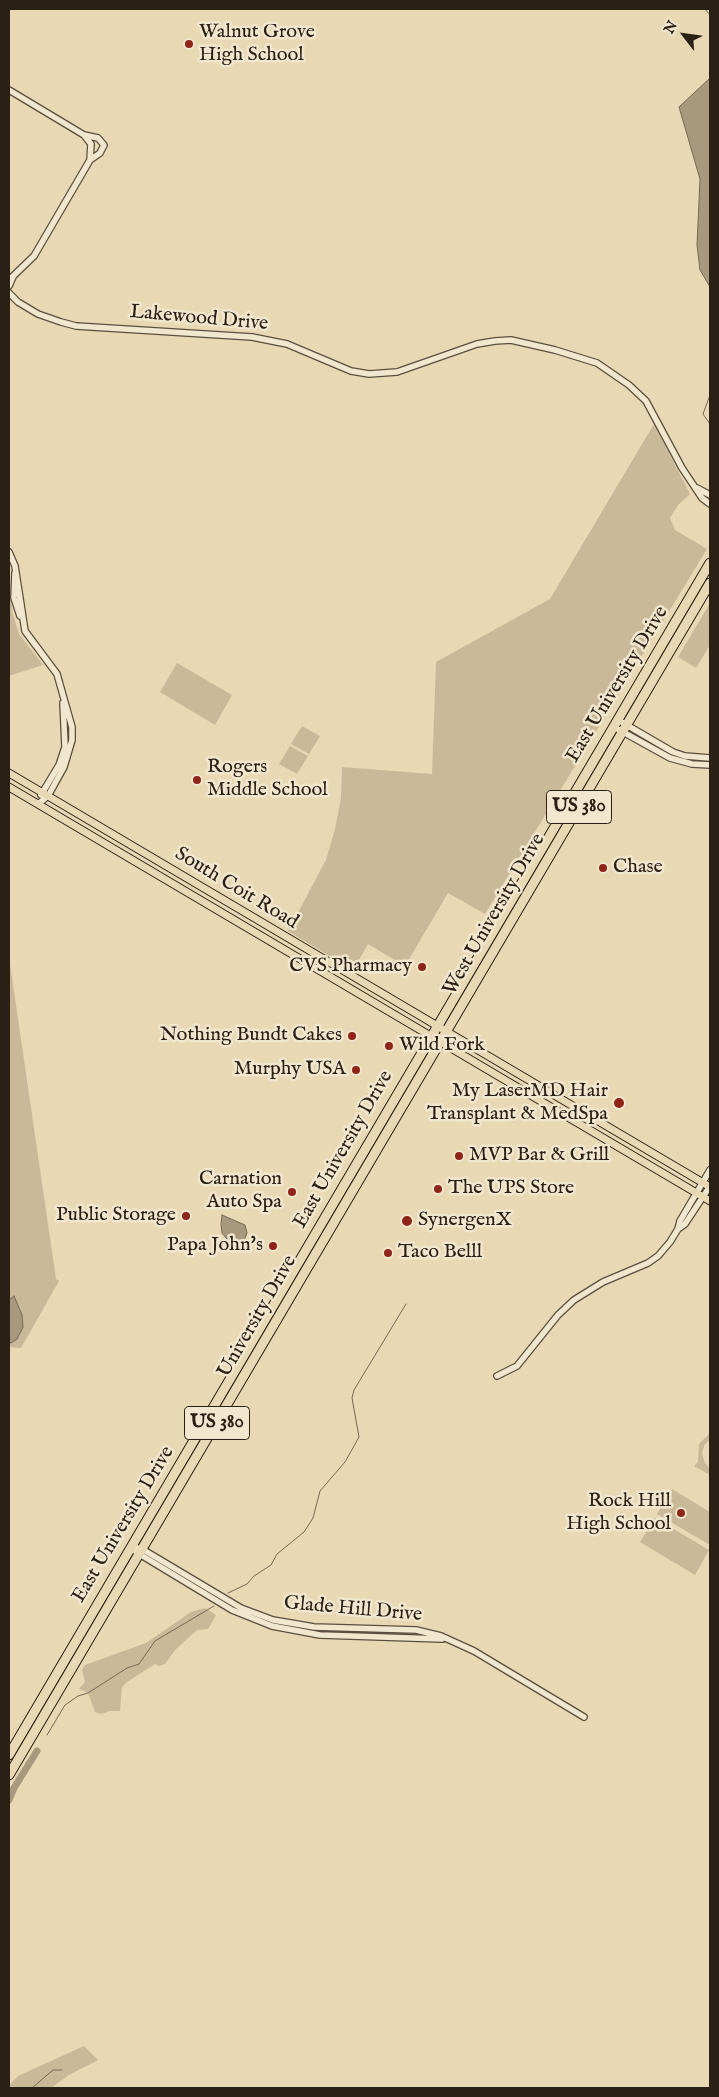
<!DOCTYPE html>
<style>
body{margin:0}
#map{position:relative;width:719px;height:2097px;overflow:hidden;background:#e9d8b4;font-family:"IM FELL English",serif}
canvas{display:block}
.frame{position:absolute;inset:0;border:10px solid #2b2016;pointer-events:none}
.north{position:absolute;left:659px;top:10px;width:50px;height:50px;-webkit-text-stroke:4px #f1e6ce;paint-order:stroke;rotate:300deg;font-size:14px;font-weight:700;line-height:20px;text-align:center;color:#2b2016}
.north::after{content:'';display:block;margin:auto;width:18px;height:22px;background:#2b2016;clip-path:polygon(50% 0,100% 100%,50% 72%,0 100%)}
</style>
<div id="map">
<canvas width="719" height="2097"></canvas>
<div class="frame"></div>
<div class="north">N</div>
</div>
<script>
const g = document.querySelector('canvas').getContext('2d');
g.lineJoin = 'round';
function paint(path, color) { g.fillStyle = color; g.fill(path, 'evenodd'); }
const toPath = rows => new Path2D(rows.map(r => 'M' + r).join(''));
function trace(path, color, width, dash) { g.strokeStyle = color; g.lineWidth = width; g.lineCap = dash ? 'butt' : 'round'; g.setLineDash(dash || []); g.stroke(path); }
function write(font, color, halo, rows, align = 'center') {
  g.font = font + ' "IM FELL English",serif'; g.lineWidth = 5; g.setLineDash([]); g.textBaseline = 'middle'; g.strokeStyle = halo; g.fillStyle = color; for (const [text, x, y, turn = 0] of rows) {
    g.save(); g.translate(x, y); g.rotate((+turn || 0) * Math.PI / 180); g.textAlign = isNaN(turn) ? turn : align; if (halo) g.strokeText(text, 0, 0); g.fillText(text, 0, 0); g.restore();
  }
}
paint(toPath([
 [654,424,690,494,678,505,670,518,675,530,707,549,485,914,448,893,405,966,368,944,353,970,288,931,326,860,335,829,341,798,342,767,432,774,436,662,550,599],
 [9,588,13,615,19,634,43,665,9,676],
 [710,603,710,645,696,668,678,657],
 [177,663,232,695,215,725,160,692],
 [302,726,320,736,309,754,291,744],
 [290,746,308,756,297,774,279,764],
 [9,957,56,1279,59,1281,21,1348,9,1347],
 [710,1433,710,1439,704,1446,702,1453,705,1463,710,1469,710,1475,694,1466,698,1462,699,1444],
 [672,1489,710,1512,710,1545,657,1514],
 [655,1518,709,1550,695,1575,640,1542],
 [205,1608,216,1615,208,1629,197,1630,175,1650,165,1664,159,1666,155,1664,127,1682,122,1687,120,1711,110,1711,101,1714,95,1712,88,1693,79,1689,85,1682,82,1670,85,1665,146,1643,191,1612],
 [84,2046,98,2060,69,2075,51,2088,9,2088,9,2085,18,2076]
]), '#c9b999');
const water = toPath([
 [710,78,710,287,700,270,697,245,700,179,679,107,710,78],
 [222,1215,245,1225,247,1233,243,1243,236,1250,222,1233,221,1224,222,1215],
 [14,1296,22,1315,23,1327,17,1339,11,1343,9,1342,9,1300,14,1296]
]);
paint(water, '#a8997e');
trace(water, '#766954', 1);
trace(toPath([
 [705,9,710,15],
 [710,395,703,414,710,424],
 [228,1593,247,1584,254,1576,271,1565,277,1554,304,1532,313,1518,320,1491,345,1462,359,1437,352,1398,354,1390,406,1304],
 [47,1735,65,1705,78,1696,88,1693,127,1668,139,1664,155,1641,214,1606],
 [32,2088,53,2070,62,2070]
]), '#766954', 1);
trace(toPath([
 [9,1800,14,1788,37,1751]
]), '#a8997e', 7);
const minor = toPath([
 [9,90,84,135,98,138,104,145,100,153,90,160,34,256,9,280],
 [84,135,91,144,90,160],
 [9,286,13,277],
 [9,293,18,302,38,314,61,322,76,326,252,337,287,344,351,371,369,374,397,372,477,344,495,341,511,340,555,350,597,363,629,385,646,401,682,468,702,498,710,504],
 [697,488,710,495],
 [9,552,15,566,25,631,57,674,72,727,72,740,64,767,48,796,38,804],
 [15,573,14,598,20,616],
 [618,720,673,752,685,756,710,758],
 [614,727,670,758,692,764,710,765],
 [41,795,59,765,65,747,63,703],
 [678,1229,685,1224,710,1186],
 [497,1376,517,1366,558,1315,574,1300,603,1282,648,1263,658,1256,670,1242,678,1229,680,1221,710,1170],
 [132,1547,142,1549,241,1608,273,1620,314,1627,416,1630,441,1636,474,1651,584,1717],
 [136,1552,232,1610,272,1626,320,1635,442,1639]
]);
const major = toPath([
 [9,773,710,1187],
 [9,787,710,1201]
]);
const highway = toPath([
 [9,1755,710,563],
 [9,1775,710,583]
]);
trace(minor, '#5a4e3e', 8);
trace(major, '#2b2016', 9);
trace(highway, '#2b2016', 11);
trace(minor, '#f1e6ce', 5.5);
trace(major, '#e9d8b4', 7);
trace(highway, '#e9d8b4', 9);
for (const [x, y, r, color] of [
 [189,44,5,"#8f2418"],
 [197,780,5,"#8f2418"],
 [603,868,5,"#8f2418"],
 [422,967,5,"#8f2418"],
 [352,1036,5,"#8f2418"],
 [389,1046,5,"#8f2418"],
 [356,1070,5,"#8f2418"],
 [619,1103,6,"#8f2418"],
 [459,1156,5,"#8f2418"],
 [438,1189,5,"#8f2418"],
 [292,1192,5,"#8f2418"],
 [186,1216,5,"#8f2418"],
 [407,1221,6,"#8f2418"],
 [273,1246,5,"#8f2418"],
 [388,1253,5,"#8f2418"],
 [681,1513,5,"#8f2418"]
]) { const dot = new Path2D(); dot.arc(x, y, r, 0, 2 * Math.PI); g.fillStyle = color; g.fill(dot); trace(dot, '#f1e6ce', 2); }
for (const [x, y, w] of [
 [579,807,65],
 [217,1423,65]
]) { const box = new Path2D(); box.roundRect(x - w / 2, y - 16.5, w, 33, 4); g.fillStyle = '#f1e6ce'; g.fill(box); trace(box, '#2b2016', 1); }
write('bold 19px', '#2b2016', null, [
 ["US 380",579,807],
 ["US 380",217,1423]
]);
write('20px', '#2b2016', '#f1e6ce', [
 ["Walnut Grove",199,33],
 ["High School",199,56],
 ["Rogers",207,768],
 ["Middle School",207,791],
 ["Chase",613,868],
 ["CVS Pharmacy",412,967,"right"],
 ["Nothing Bundt Cakes",342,1036,"right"],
 ["Wild Fork",399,1046],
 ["Murphy USA",346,1070,"right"],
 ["My LaserMD Hair",608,1092,"right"],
 ["Transplant & MedSpa",608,1115,"right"],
 ["MVP Bar & Grill",469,1156],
 ["Carnation",282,1180,"right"],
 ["Auto Spa",282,1203,"right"],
 ["The UPS Store",448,1189],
 ["Public Storage",176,1216,"right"],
 ["SynergenX",418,1221],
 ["Papa John's",263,1246,"right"],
 ["Taco Belll",398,1253],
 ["Rock Hill",671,1502,"right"],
 ["High School",671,1525,"right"]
], 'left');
write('20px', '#2b2016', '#f1e6ce', [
 ["Lakewood Drive",199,319,5],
 ["East University Drive",618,685,-59],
 ["South Coit Road",236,889,31],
 ["West University Drive",495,915,-60],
 ["East University Drive",344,1150,-60],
 ["University Drive",258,1317,-60],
 ["East University Drive",124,1525,-59],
 ["Glade Hill Drive",353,1610,5]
]);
</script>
